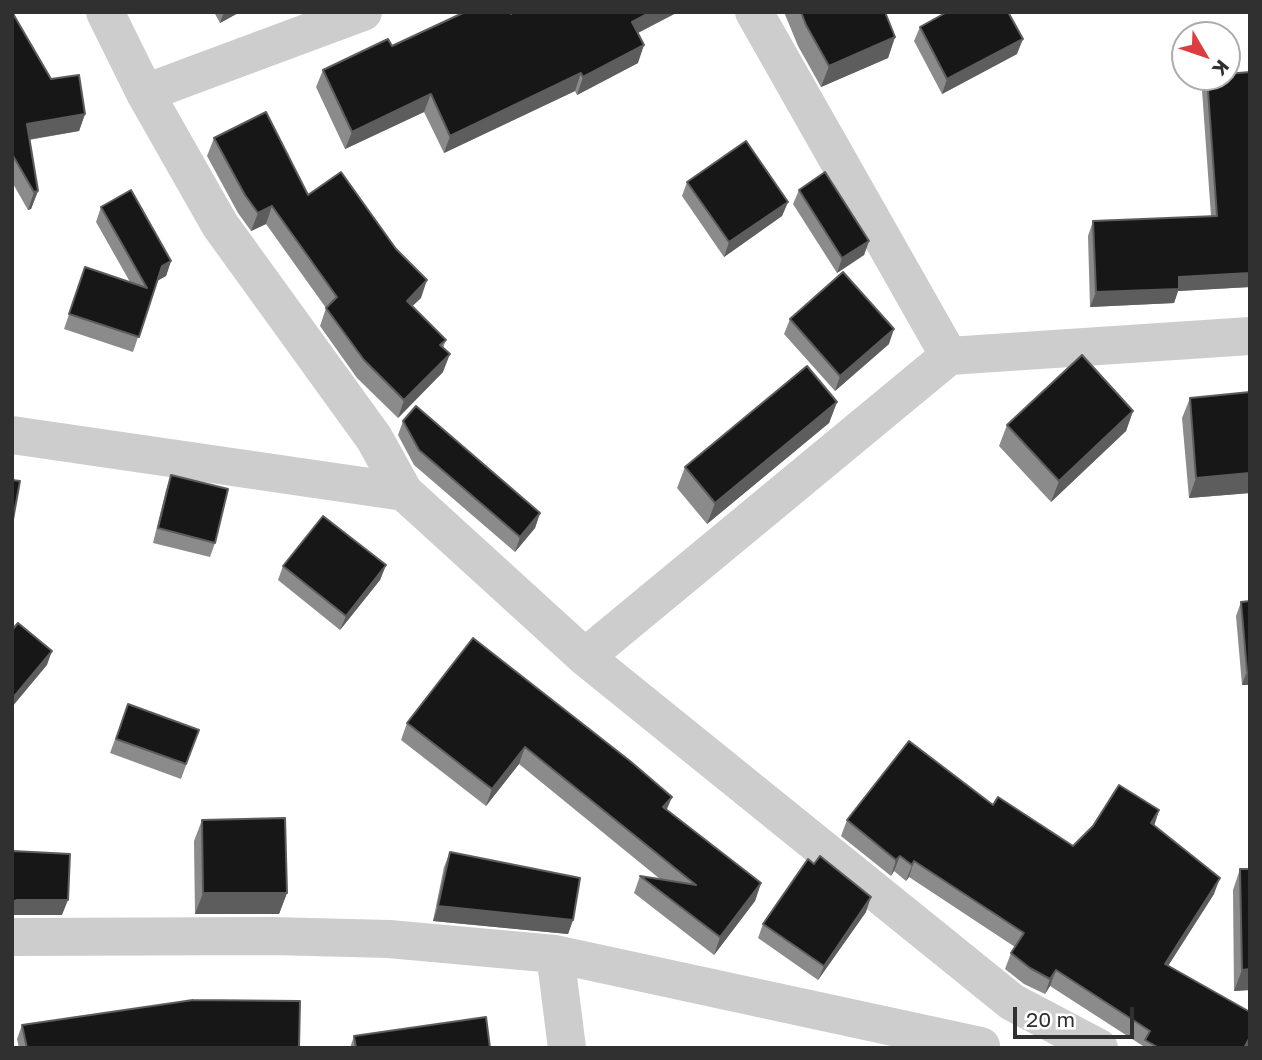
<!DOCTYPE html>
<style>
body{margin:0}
#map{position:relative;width:1262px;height:1060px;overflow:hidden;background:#fff;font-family:"Golos Text",sans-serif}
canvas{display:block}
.frame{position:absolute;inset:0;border:14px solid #303030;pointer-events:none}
.north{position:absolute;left:1171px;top:21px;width:70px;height:70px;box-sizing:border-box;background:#fff;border:2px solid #acacac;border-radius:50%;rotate:129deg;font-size:19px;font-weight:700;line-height:28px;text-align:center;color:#303030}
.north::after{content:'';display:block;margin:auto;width:24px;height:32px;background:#dc3d41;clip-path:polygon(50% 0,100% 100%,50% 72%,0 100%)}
.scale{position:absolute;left:1013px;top:1007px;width:121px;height:32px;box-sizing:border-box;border:4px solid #303030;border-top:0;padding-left:9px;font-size:21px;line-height:24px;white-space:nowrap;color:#303030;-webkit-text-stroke:5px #fff;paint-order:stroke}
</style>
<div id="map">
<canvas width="1262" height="1060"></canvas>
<div class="frame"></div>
<div class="north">K</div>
<div class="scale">20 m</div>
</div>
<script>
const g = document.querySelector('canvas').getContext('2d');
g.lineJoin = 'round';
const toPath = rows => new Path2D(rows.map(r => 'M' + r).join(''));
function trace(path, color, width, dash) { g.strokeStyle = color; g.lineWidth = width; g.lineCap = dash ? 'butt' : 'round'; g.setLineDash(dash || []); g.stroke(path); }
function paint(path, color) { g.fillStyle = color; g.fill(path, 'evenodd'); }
trace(toPath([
 [105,12,145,93,220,225,374,438,404,492,585,657,1012,1002,1099,1048],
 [754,12,949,356],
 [145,93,363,12],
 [12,435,404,492],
 [585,657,949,356,1250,336],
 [12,937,272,936,389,939,555,954,981,1046],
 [555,954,567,1048]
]), '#cdcdcd', 38);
paint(toPath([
 [12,12,51,79,85,114,79,131,29,140,38,191,31,209,28,210,12,182],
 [214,12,240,12,220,23],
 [514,12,678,12,638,33,638,63,577,95,575,91,444,153,424,112,345,149,316,87,323,70,392,46],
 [784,12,885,12,895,37,888,58,821,87,798,46],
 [920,27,1017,54,942,94,914,41],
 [1250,72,1250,287,1178,291,1174,303,1090,307,1088,236,1093,221,1211,216,1202,90,1207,77],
 [214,138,308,195,421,298,412,306,446,340,443,348,443,372,398,418,357,378,320,326,326,308,266,224,251,231,238,213,207,156],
 [687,182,788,202,782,216,724,257,682,196],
 [799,190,869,241,864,255,837,273,793,204],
 [101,207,171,261,166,276,157,281,133,352,64,329,85,267,130,282,96,222],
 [790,319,889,344,835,391,784,334],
 [1250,392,1250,496,1250,493,1189,498,1182,418,1190,398],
 [837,402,829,423,707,524,677,488,685,467],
 [1133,411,1126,431,1051,502,999,446,1007,425],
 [403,421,540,513,535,528,515,552,414,465,398,435],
 [171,475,215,543,210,557,153,543,166,490],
 [386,565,380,580,340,630,278,580,283,566],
 [1250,601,1250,685,1242,685,1236,616,1241,602],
 [473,638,667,810,761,883,755,901,714,955,634,893,640,876,660,879,519,764,486,806,401,740,407,723],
 [128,704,199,730,181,779,110,753],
 [993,805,1073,846,1159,810,1154,826,1214,894,1168,966,1247,1048,1143,1048,1143,1046,1050,986,1045,994,1024,984,1005,969,1011,953,1015,947,909,877,906,881,894,871,891,876,841,836,847,820],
 [202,820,287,893,279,914,195,914,194,841],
 [450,852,573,920,568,934,433,921,444,867],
 [1240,869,1250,869,1250,990,1234,991,1233,890],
 [866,912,818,980,758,938,763,924],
 [22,1025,299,1048,19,1048,17,1039],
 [354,1036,490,1048,350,1048]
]), '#8b8b8b');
paint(toPath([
 [224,12,240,12,220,23],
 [651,12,678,12,626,39,632,22],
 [895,37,888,58,821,87,829,66],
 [1023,39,1017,54,942,94,947,79],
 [644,45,638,63,577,95,583,77],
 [581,73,575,91,444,153,450,136],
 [431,94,424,112,345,149,352,132],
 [85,114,79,131,20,141,27,124],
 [38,191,31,209,28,210,34,192],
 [788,202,782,216,724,257,729,242],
 [272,206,266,224,251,231,258,213],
 [869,241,864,255,837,273,842,258],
 [171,261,166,276,157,281,162,266],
 [1250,273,1250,287,1178,291,1174,303,1090,307,1096,292,1179,277],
 [427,280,421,298,400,318,407,301],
 [894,329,889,344,835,391,840,376],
 [450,354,443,372,398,418,404,400],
 [837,402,829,423,707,524,715,503],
 [1133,411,1126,431,1051,502,1059,481],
 [1250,473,1250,493,1189,498,1196,478],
 [540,513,535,528,515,552,520,537],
 [386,565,380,580,340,630,346,616],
 [52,651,47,665,12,707,12,699],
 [1247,671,1250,671,1250,685,1242,685],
 [525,747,519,764,486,806,492,789],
 [672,797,665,814,663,807],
 [1159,810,1154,826,1151,823],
 [900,856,894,871,891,876,896,860],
 [914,861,909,877,906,881,912,865],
 [1220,878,1214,894,1159,980,1165,964],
 [761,883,755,901,714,955,720,937],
 [203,893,287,893,279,914,195,914],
 [871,897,866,912,818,980,824,966],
 [17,900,68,900,62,915,12,915,12,902],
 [438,906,573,920,568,934,433,921],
 [1250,969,1250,990,1234,991,1242,970],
 [1056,970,1050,986,1045,994,1050,979],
 [1250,1037,1250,1043,1247,1048,1244,1048]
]), '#5d5d5d');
const building = toPath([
 [12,12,51,79,79,75,85,114,27,124,38,191,34,192,12,154,12,12],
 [465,12,510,12,511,14,514,12,651,12,632,22,644,45,583,77,581,73,450,136,431,94,352,132,323,70,388,39,392,46,465,12],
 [801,12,885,12,895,37,829,66,806,25,801,12],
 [947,12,1008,12,1023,39,947,79,920,27,947,12],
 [1250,72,1250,273,1179,277,1179,289,1096,292,1093,221,1217,216,1207,77,1227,77,1227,74,1250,72],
 [266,112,308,195,341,172,396,249,427,280,407,301,446,340,440,345,450,354,404,400,364,360,326,308,337,297,272,206,258,213,245,195,214,138,266,112],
 [746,141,788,202,729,242,687,182,746,141],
 [825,172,869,241,842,258,799,190,825,172],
 [131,190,171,261,162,266,139,337,69,314,85,267,147,288,101,207,131,190],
 [843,272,894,329,840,376,790,319,843,272],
 [1082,355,1133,411,1059,481,1007,425,1082,355],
 [807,366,837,402,715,503,685,467,807,366],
 [1250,392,1250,473,1196,478,1190,398,1250,392],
 [416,406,540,513,520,537,419,450,403,421,416,406],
 [171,475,228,489,215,543,158,528,171,475],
 [12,480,20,481,12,525,12,480],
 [323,516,386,565,346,616,283,566,323,516],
 [1250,601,1250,671,1247,671,1241,602,1250,601],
 [18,623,52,651,12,699,12,630,18,623],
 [473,638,630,761,672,797,663,807,761,883,720,937,640,876,696,885,525,747,492,789,407,723,473,638],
 [128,704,199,730,186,764,116,739,128,704],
 [909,741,993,805,998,797,1073,846,1093,826,1119,785,1159,810,1151,823,1220,878,1165,964,1250,1012,1250,1037,1244,1048,1159,1048,1145,1040,1150,1031,1056,970,1050,979,1030,968,1011,953,1024,933,914,861,912,865,900,856,896,860,847,820,909,741],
 [285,818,287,893,203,893,202,820,285,818],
 [13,851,70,854,68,900,17,900,12,902,13,851],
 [450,852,580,878,573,920,438,906,450,852],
 [820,856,871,897,824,966,763,924,808,859,814,864,820,856],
 [1240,869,1250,869,1250,969,1242,970,1240,869],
 [193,1000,300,1001,299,1048,27,1048,22,1025,193,1000],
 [486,1017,490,1048,356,1048,354,1036,486,1017]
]);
paint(building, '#171717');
trace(building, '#5d5d5d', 2);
</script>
